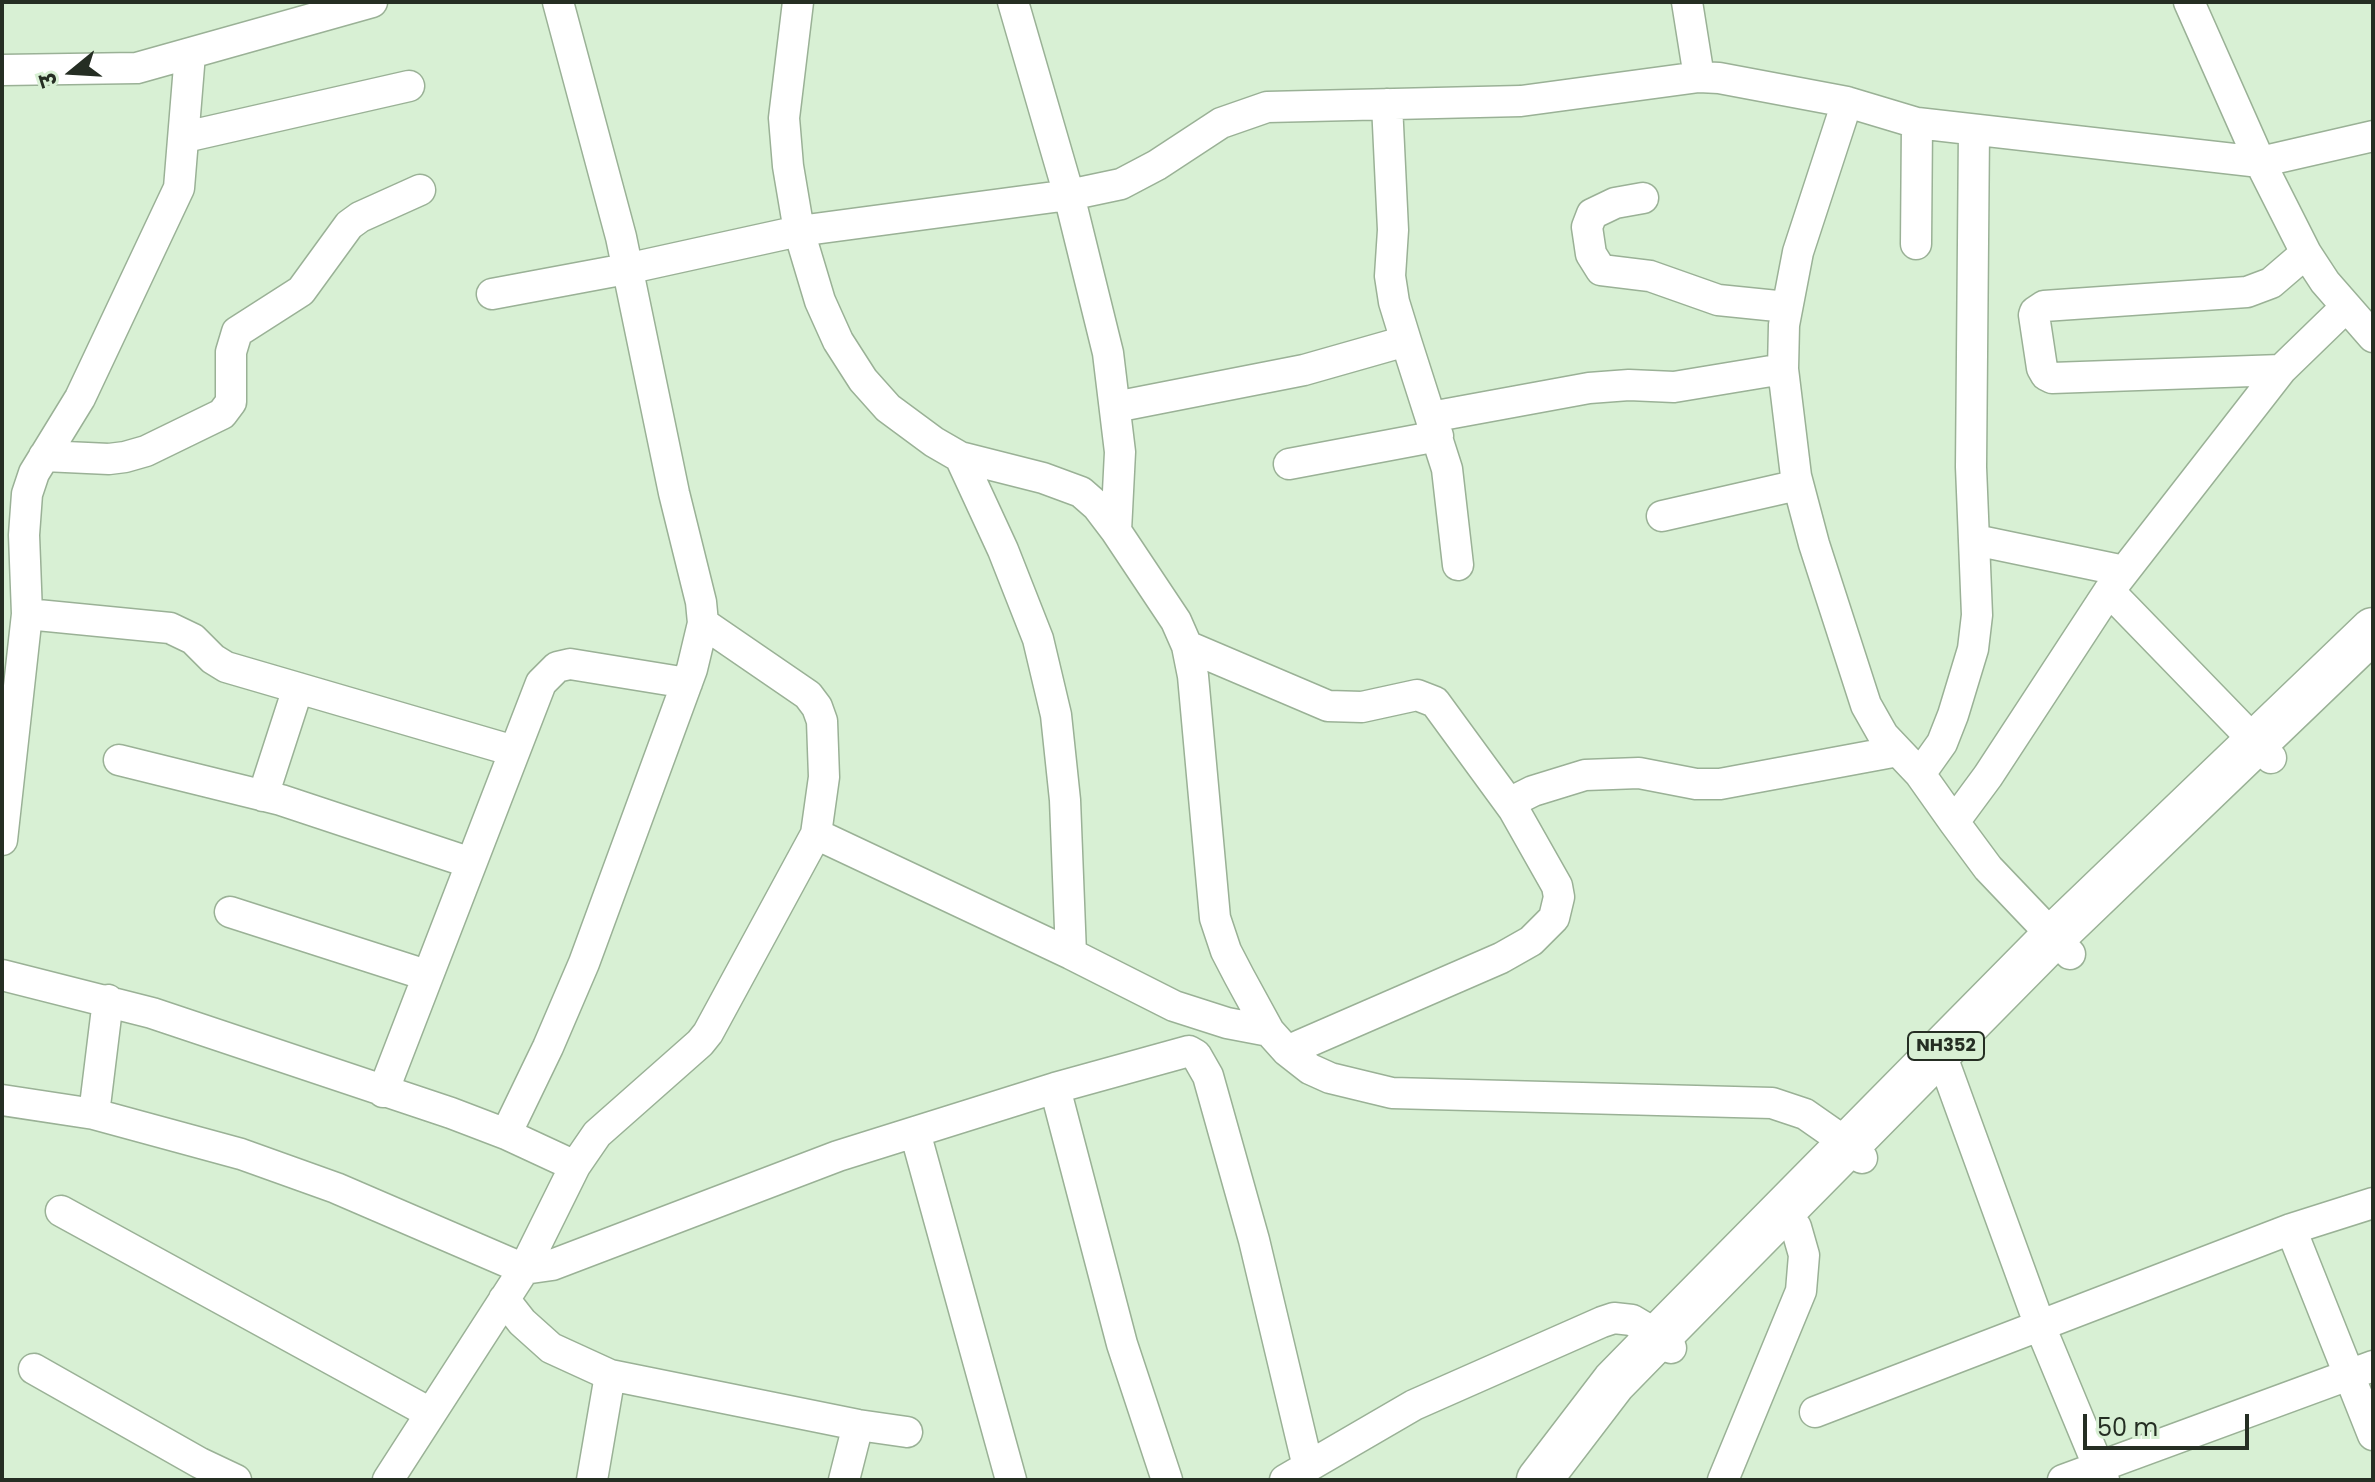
<!DOCTYPE html>
<meta charset="utf-8">
<style>
body{margin:0}
#map{position:relative;width:2375px;height:1482px;overflow:hidden;background:#d8f0d4;font-family:Poppins,"Noto Sans Devanagari",sans-serif}
canvas{display:block}
.frame{position:absolute;inset:0;border:4px solid #252e23;pointer-events:none}
.north{position:absolute;left:32px;top:32px;width:80px;height:80px;-webkit-text-stroke:6px #d8f0d4;paint-order:stroke;rotate:252deg;font-size:22px;font-weight:700;line-height:32px;text-align:center;color:#252e23}
.north::after{content:'';display:block;margin:auto;width:28px;height:36px;background:#252e23;clip-path:polygon(50% 0,100% 100%,50% 72%,0 100%)}
.scale{position:absolute;left:2083px;top:1414px;width:166px;height:36px;box-sizing:border-box;border:4px solid #252e23;border-top:0;padding-left:10px;font-size:24px;line-height:28px;white-space:nowrap;color:#252e23;-webkit-text-stroke:6px #d8f0d4;paint-order:stroke}
</style>
<div id="map">
<canvas width="2375" height="1482"></canvas>
<div class="frame"></div>
<div class="north">उ</div>
<div class="scale">50 m</div>
</div>
<script>
const g = document.querySelector('canvas').getContext('2d');
g.lineJoin = 'round';
const toPath = rows => new Path2D(rows.map(r => 'M' + r).join(''));
function trace(path, color, width, dash) { g.strokeStyle = color; g.lineWidth = width; g.lineCap = dash ? 'butt' : 'round'; g.setLineDash(dash || []); g.stroke(path); }
function write(font, color, halo, rows, align = 'center') {
  g.font = font + ' Poppins,sans-serif'; g.lineWidth = 7; g.setLineDash([]); g.textBaseline = 'middle'; g.strokeStyle = halo; g.fillStyle = color; for (const [text, x, y, turn = 0] of rows) {
    g.save(); g.translate(x, y); g.rotate((+turn || 0) * Math.PI / 180); g.textAlign = isNaN(turn) ? turn : align; if (halo) g.strokeText(text, 0, 0); g.fillText(text, 0, 0); g.restore();
  }
}
const minor = toPath([
 [798,2,784,118,788,166,799,231,820,301,838,341,863,380,888,408,934,442,960,457,1043,478,1081,492,1097,506,1116,531,1176,621,1187,646,1193,676,1215,918,1226,951,1239,976,1269,1031,1287,1051,1310,1069,1330,1078,1392,1093,1772,1103,1805,1114,1848,1144,1862,1158],
 [1013,2,1069,195,1108,353,1120,452,1116,531],
 [1687,2,1699,77],
 [2189,2,2260,162,2306,253,2325,282,2373,337],
 [2,70,137,68,372,2],
 [1847,102,1798,252,1784,325,1783,369,1796,476,1814,544,1866,705,1883,735,1920,774,1954,822],
 [1387,104,1393,230,1390,276,1394,302,1406,341,1447,469,1458,565],
 [185,137,409,86],
 [1643,198,1615,203,1592,214,1587,227,1591,254,1601,270,1650,276,1718,300,1787,307],
 [1916,244,1917,123],
 [492,294,626,269,799,231,1069,195,1121,184,1157,165,1221,123,1267,107,1521,101,1699,77,1719,78,1847,102,1917,123,2260,162,2373,136],
 [2281,370,2052,378,2046,375,2042,368,2034,315,2035,312,2044,306,2247,292,2271,283,2306,253],
 [1115,407,1304,370,1406,341],
 [1431,417,1589,388,1629,385,1674,387,1783,369],
 [44,456,109,459,125,457,146,451,222,414,231,402,231,352,237,332,301,291,349,225,360,217,420,190],
 [960,457,1003,550,1038,639,1056,715,1065,800,1071,954],
 [1289,464,1438,436],
 [1662,516,1798,485],
 [1975,540,2124,571],
 [2109,591,2271,758],
 [27,614,170,628,193,639,213,659,226,667,514,751],
 [1187,646,1328,706,1362,707,1417,695,1435,702,1514,810,1557,886,1559,897,1554,918,1531,941,1501,958,1287,1051],
 [119,760,281,800,471,863],
 [1920,774,1942,743,1953,715,1973,649,1977,615,1971,467,1974,130],
 [263,796,298,688],
 [1509,803,1533,791,1585,775,1639,773,1696,784,1720,784,1898,751],
 [816,834,1071,954,1174,1006,1227,1023,1269,1031],
 [2,840,27,614,24,535,27,494,34,473,80,398,179,188,190,54],
 [230,912,426,975],
 [2070,954,1988,868,1954,822,1988,776,2109,591,2281,370,2346,307],
 [2,975,152,1013,451,1113,506,1134,575,1166],
 [1940,1051,2040,1326,2104,1480],
 [1055,1088,1122,1344,1167,1480],
 [383,1092,541,683,557,667,570,664,687,683],
 [2,1100,94,1114,241,1154,336,1188,524,1269,552,1265,838,1156,1055,1088,1189,1051,1196,1055,1208,1076,1254,1240,1308,1467],
 [94,1114,108,1000],
 [915,1132,1011,1480],
 [506,1134,548,1047,584,963,692,669,703,623,701,602,674,493,621,237,558,2],
 [61,1211,430,1413],
 [2291,1229,2373,1435],
 [504,1299,522,1322,551,1348,610,1375,858,1425,907,1432],
 [34,1369,200,1463,236,1480],
 [1815,1412,2291,1229,2373,1203],
 [388,1480,524,1269,575,1166,597,1134,700,1043,708,1033,816,834,824,777,822,721,817,707,808,695,703,623],
 [592,1480,610,1375],
 [844,1480,858,1425],
 [1285,1480,1414,1405,1602,1322,1614,1318,1632,1320,1659,1336,1671,1348],
 [1723,1480,1801,1291,1804,1255,1796,1227],
 [2063,1480,2373,1366]
]);
const highway = toPath([
 [1539,1480,1614,1382,1659,1336,2053,937,2373,630]
]);
trace(minor, '#9ab196', 33);
trace(highway, '#9ab196', 47);
trace(minor, '#fff', 30);
trace(highway, '#fff', 44);
for (const [x, y, w] of [
 [1946,1046,76]
]) { const box = new Path2D(); box.roundRect(x - w / 2, y - 14, w, 28, 6); g.fillStyle = '#d8f0d4'; g.fill(box); trace(box, '#252e23', 2); }
write('bold 18px', '#252e23', null, [
 ["NH352",1946,1046]
]);
</script>
